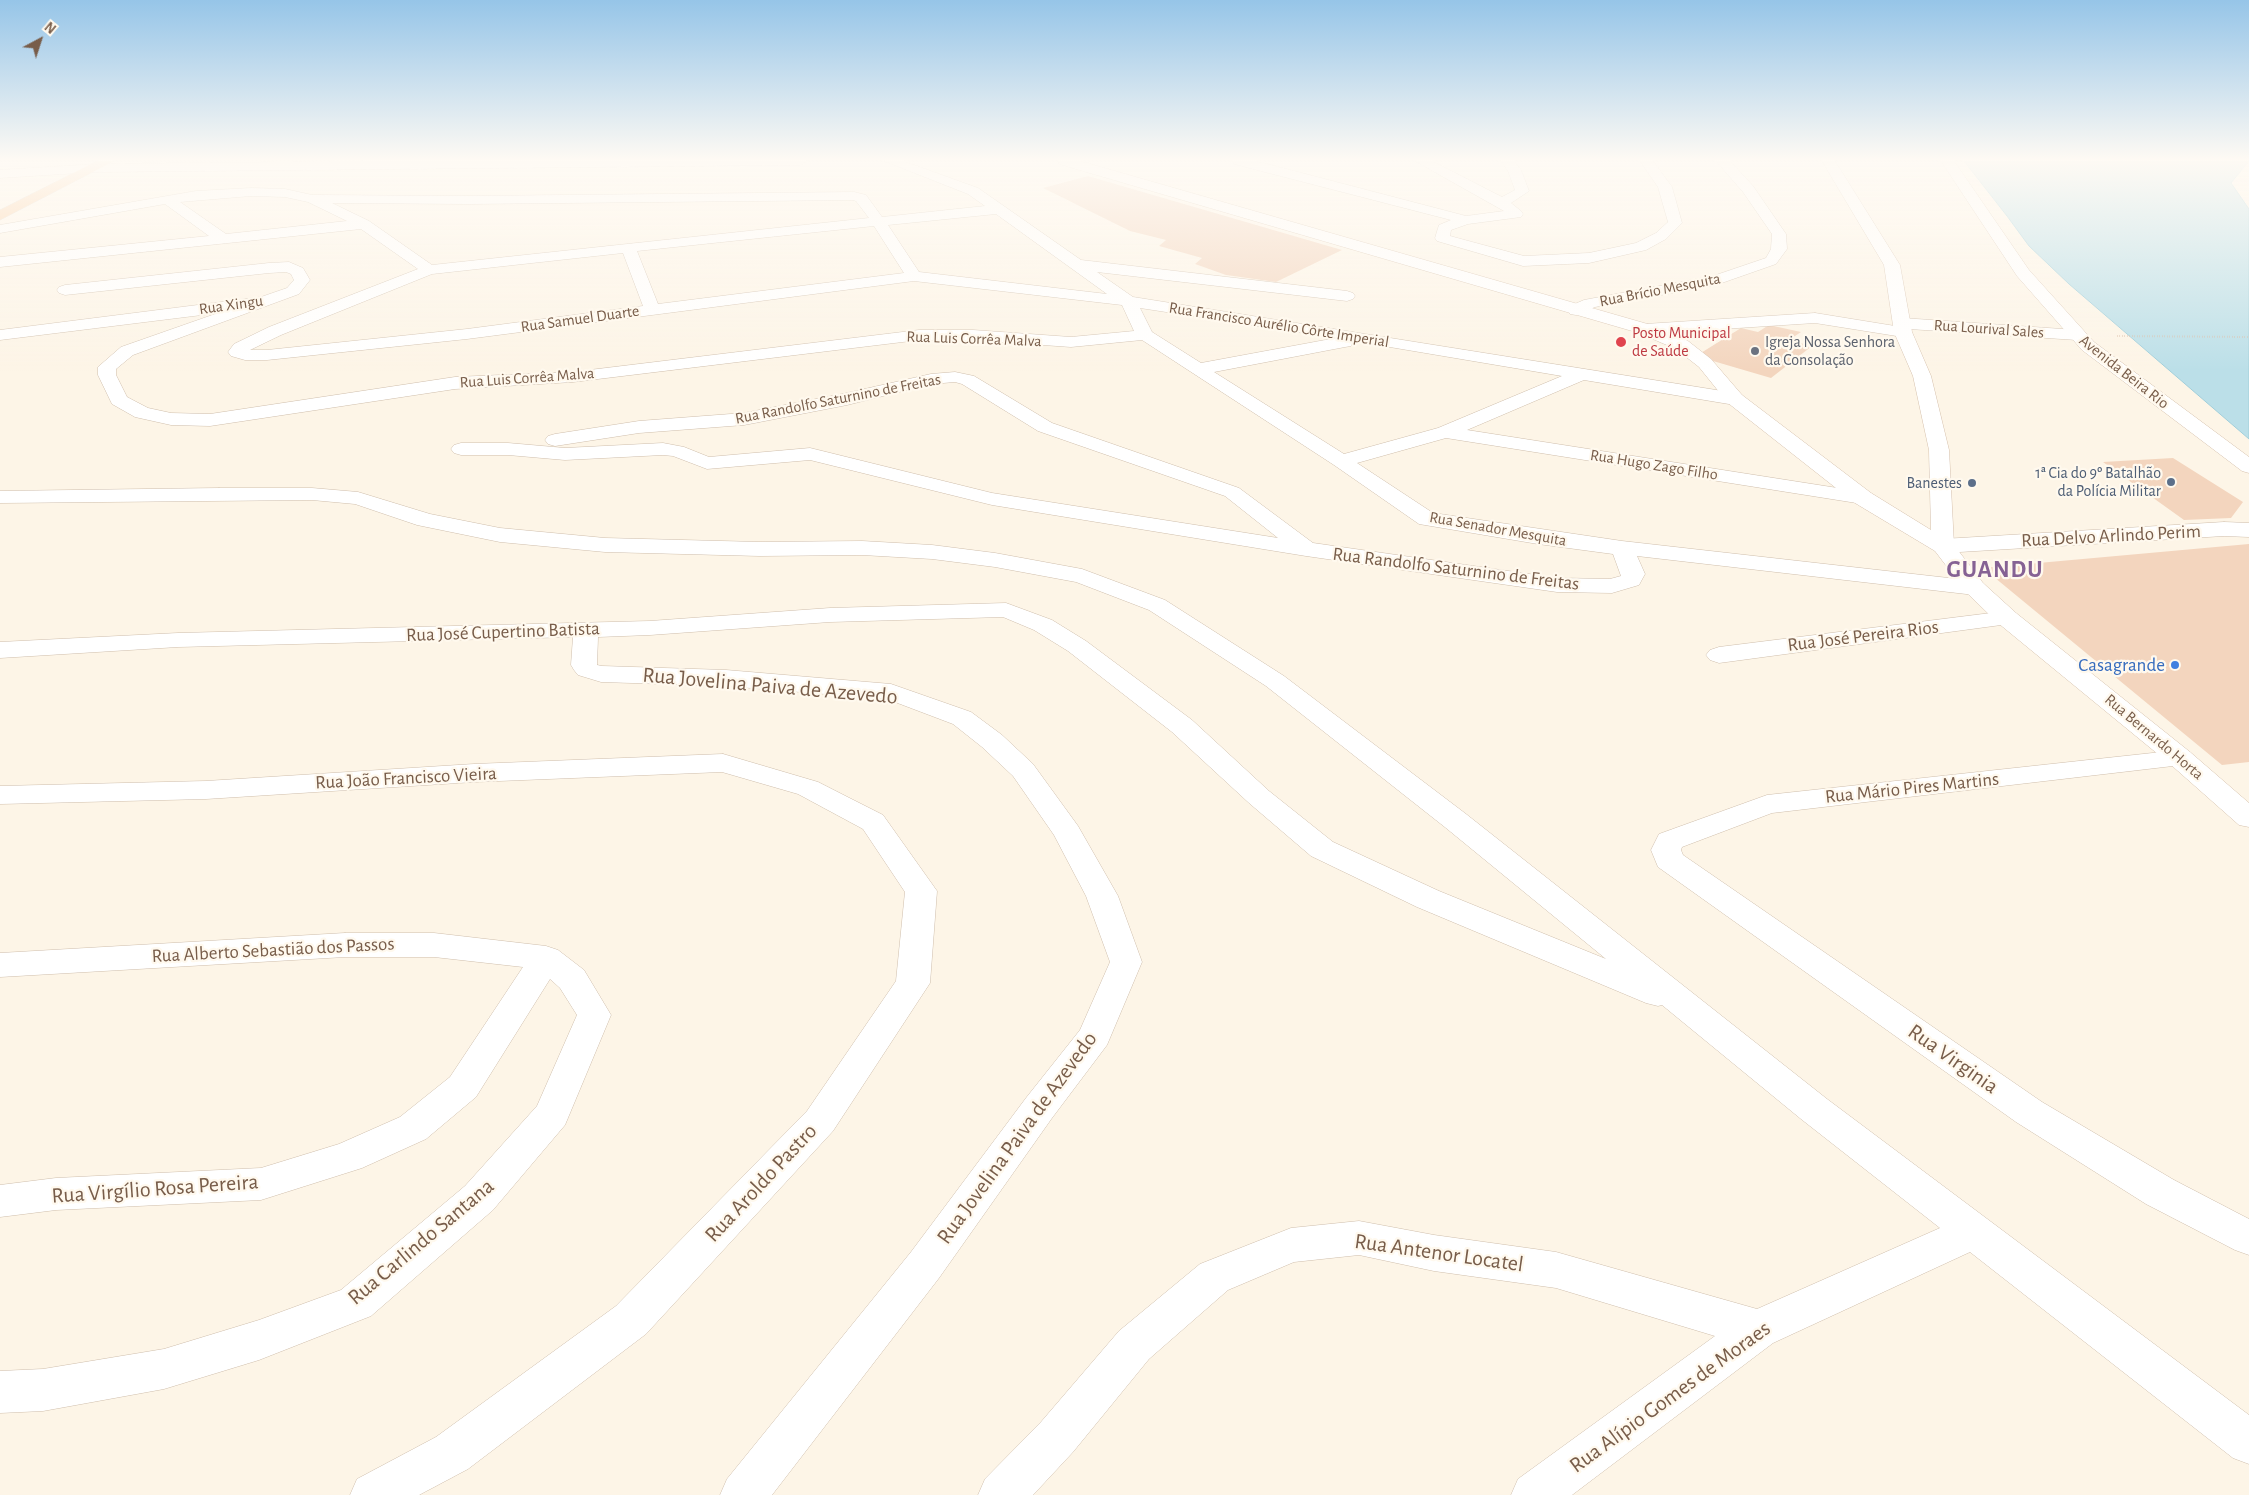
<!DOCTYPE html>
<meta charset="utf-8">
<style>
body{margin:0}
#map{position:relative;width:2249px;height:1495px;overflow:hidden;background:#fdf5e7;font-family:"Alegreya Sans",sans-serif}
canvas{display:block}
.north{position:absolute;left:15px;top:15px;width:50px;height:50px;-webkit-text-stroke:4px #fff9ee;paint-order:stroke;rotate:40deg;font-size:14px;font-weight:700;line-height:20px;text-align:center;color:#785d4a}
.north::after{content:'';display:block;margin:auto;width:18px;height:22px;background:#785d4a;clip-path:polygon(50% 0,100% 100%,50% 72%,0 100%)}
</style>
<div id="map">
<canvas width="2249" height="1495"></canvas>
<div class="north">N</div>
</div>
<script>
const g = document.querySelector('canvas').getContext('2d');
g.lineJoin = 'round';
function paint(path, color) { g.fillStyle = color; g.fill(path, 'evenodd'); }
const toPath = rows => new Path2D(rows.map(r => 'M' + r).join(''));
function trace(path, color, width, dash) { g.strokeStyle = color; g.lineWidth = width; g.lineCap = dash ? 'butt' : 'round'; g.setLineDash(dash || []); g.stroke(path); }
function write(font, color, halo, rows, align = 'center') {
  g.font = font + ' "Alegreya Sans",sans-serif'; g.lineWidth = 4.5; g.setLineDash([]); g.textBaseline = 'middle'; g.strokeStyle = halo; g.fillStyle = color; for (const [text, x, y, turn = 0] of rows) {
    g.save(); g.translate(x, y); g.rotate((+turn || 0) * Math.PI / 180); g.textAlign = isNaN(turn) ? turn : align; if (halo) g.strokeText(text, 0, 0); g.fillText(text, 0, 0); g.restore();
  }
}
const water = toPath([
 [1964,161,2249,161,2231,183,2249,209,2249,439,2069,284,2029,246,2007,216,1964,161]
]);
paint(water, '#bbdfe8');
trace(water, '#a1ceda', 1);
paint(toPath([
 [1088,176,1342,250,1276,282,1226,275,1195,264,1202,258,1159,246,1166,240,1130,231,1043,188],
 [1769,325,1801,332,1789,340,1812,346,1771,378,1696,356,1741,328,1758,332],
 [2173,458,2243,502,2231,518,2184,520,2103,462],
 [2249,544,2249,762,2222,765,1983,568]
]), '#f3d5be');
const minor = toPath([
 [362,161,807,161,801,165,95,172,0,178,0,170,95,164,362,161],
 [884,161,903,161,978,188,1081,260,1347,291,1353,293,1355,296,1353,299,1347,301,1097,272,1133,297,1735,393,1742,395,1744,399,1742,403,1735,405,1584,380,1467,430,1863,492,1871,493,1874,498,1871,503,1863,504,1446,438,1357,463,1433,513,1622,541,1975,581,1983,583,1987,588,1983,593,1975,595,1637,556,1645,574,1639,585,1612,593,1557,592,1306,556,992,505,810,460,707,469,673,456,663,455,565,460,508,455,461,455,454,453,451,449,454,445,461,443,508,443,565,448,663,443,684,447,709,457,810,448,992,493,1278,538,1225,496,1038,431,962,384,955,382,931,384,847,405,744,425,639,433,555,446,548,444,545,440,548,436,555,434,639,421,744,413,847,393,931,374,955,372,974,376,1052,423,1239,488,1313,543,1557,578,1610,579,1621,576,1613,554,1538,544,1419,524,1334,465,1142,340,1071,347,973,340,919,340,573,382,455,389,210,426,171,425,135,417,112,404,98,375,98,367,121,347,218,313,0,340,0,330,261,297,287,288,294,280,291,274,286,272,269,273,65,295,59,293,57,290,59,287,65,285,269,263,289,262,303,268,310,280,299,294,133,355,116,369,116,375,127,397,148,408,171,413,210,414,455,377,573,372,919,330,973,330,1071,337,1134,331,1122,305,914,281,467,339,267,360,245,360,231,356,228,352,234,344,269,327,418,269,361,229,0,267,0,257,209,236,165,204,0,233,0,225,196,191,251,188,285,189,312,195,469,196,854,192,866,195,882,217,985,206,968,194,884,161],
 [251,196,285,197,308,202,347,221,226,234,180,202,251,196],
 [853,200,856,201,869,218,432,265,369,221,332,203,469,204,853,200],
 [996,214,1107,294,919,272,888,225,996,214],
 [874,226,904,273,658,304,637,251,874,226],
 [623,253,643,306,467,329,267,350,250,350,281,335,432,274,623,253],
 [1140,308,1336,338,1201,363,1152,332,1140,308],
 [1353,341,1366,343,1562,376,1438,428,1344,454,1214,372,1345,347,1351,346,1353,341],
 [1233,161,1256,161,1466,216,1504,211,1415,161,1432,161,1502,197,1515,190,1508,171,1501,161,1514,161,1521,170,1529,191,1511,203,1521,211,1523,214,1521,217,1468,224,1451,230,1450,236,1524,256,1589,253,1636,243,1656,233,1668,222,1658,187,1640,161,1653,161,1672,187,1682,223,1666,239,1646,250,1589,263,1523,266,1437,241,1435,238,1439,225,1451,220,1234,164,1233,161],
 [1716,161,1730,161,1753,186,1786,234,1787,249,1776,264,1716,285,1595,307,1576,315,1570,314,1568,310,1570,306,1584,300,1713,276,1766,258,1771,249,1772,234,1743,192,1716,161],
 [1815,313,1895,326,1894,323,1896,319,1902,318,2077,330,2083,331,2086,335,2083,339,2077,340,1909,329,1912,332,1909,336,1903,337,1815,323,1645,334,1639,333,1636,329,1639,325,1645,324,1815,313],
 [219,488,312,488,358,492,430,514,500,528,605,538,760,542,862,541,932,545,995,553,1082,569,1165,600,1284,676,1466,814,1827,1099,2249,1415,2249,1464,2233,1458,1970,1252,1773,1343,1572,1495,1511,1495,1518,1479,1715,1336,1556,1288,1434,1271,1359,1255,1294,1262,1228,1290,1149,1359,1073,1452,1033,1495,978,1495,985,1479,1041,1422,1119,1331,1200,1264,1291,1228,1359,1221,1434,1235,1556,1252,1757,1309,1940,1228,1801,1119,1662,1005,1658,1006,1646,1003,1417,907,1311,856,1249,803,1172,732,1068,651,1034,630,1003,617,830,622,650,635,598,637,597,665,602,666,726,670,891,684,971,712,1002,735,1033,764,1078,826,1118,896,1142,962,1107,1045,1052,1118,939,1278,772,1495,720,1495,727,1479,911,1252,1026,1098,1080,1030,1110,962,1086,896,1054,835,1013,776,982,747,953,724,887,699,726,686,601,682,578,675,574,670,571,665,573,637,178,647,0,658,0,642,178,633,650,621,830,608,1006,603,1052,620,1086,641,1192,720,1269,791,1333,842,1439,891,1606,959,1446,828,1266,686,1149,610,1076,582,995,567,932,559,862,555,760,556,605,552,500,542,417,525,355,504,312,500,0,503,0,491,219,488],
 [2224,522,2249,523,2249,537,2224,536,1943,553,1935,551,1932,546,1935,541,1943,539,2224,522],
 [2007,611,2016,613,2019,618,2016,623,1719,663,1710,660,1706,655,1710,650,1719,647,2007,611],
 [2180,750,2190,752,2194,758,2190,764,1772,813,1682,847,1681,850,1683,855,2042,1102,2174,1180,2249,1219,2249,1255,2235,1250,2146,1204,2016,1122,1658,867,1651,850,1659,834,1767,795,2180,750],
 [723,754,818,782,883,815,937,891,930,983,833,1131,646,1334,468,1469,419,1495,350,1495,357,1479,436,1437,616,1306,807,1111,896,981,905,892,863,829,798,794,722,772,474,782,206,799,0,804,0,786,206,781,474,764,723,754],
 [345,933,434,933,546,946,558,950,584,970,611,1015,565,1125,493,1210,371,1316,259,1360,164,1389,43,1411,0,1413,0,1371,43,1369,164,1349,259,1320,341,1290,465,1186,537,1106,577,1015,560,988,550,979,476,1097,426,1139,362,1168,261,1200,56,1210,0,1217,0,1185,56,1178,261,1168,339,1144,400,1117,450,1077,523,967,434,957,345,957,0,977,0,953,345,933]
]);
const secondary = toPath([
 [1058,161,1080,161,1651,325,1676,335,1688,341,1711,359,1742,395,1871,493,1931,530,1929,450,1913,376,1894,332,1884,265,1822,161,1835,161,1900,265,1912,332,1931,376,1949,450,1954,545,1983,583,2016,613,2190,752,2249,803,2249,827,2239,825,2170,764,1998,623,1967,593,1935,551,1855,503,1728,403,1699,367,1676,349,1639,333,1059,164,1058,161],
 [1941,161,1954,161,2029,270,2094,342,2249,457,2249,473,2242,471,2082,350,2017,276,1941,161]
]);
const trunk = toPath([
 [97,161,114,161,0,220,0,210,97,161]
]);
trace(minor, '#cfbeac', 1);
trace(secondary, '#d5c0ac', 1);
trace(trunk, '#dcd5d0', 1);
trace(toPath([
 [2117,336,2249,337]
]), '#d9b9a1', 2, [0.5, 2]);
paint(minor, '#fff');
paint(secondary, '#fff');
paint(trunk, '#facc9e');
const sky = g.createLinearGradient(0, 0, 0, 371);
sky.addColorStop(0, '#96c5e8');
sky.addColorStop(0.43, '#fefaf4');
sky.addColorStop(1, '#fefaf400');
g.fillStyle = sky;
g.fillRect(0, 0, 2249, 371);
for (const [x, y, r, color] of [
 [1621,342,6,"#e0444e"],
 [1755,351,5,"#6b7280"],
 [2171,482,5,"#5c6f8a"],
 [1972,483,5,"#5c6f8a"],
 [2175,665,5,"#3f7fe0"]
]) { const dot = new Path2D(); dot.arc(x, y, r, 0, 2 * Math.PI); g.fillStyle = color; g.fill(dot); trace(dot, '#fff9ee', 2); }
write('16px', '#785d4a', '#fff9ee', [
 ["Rua Brício Mesquita",1660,290,-11],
 ["Rua Xingu",231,305,-8],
 ["Rua Samuel Duarte",580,319,-8],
 ["Rua Francisco Aurélio Côrte Imperial",1279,325,9],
 ["Rua Lourival Sales",1989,329,4],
 ["Rua Luis Corrêa Malva",974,339,2],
 ["Avenida Beira Rio",2124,372,38],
 ["Rua Luis Corrêa Malva",527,378,-4],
 ["Rua Randolfo Saturnino de Freitas",838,399,-11],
 ["Rua Hugo Zago Filho",1654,465,9],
 ["Rua Senador Mesquita",1498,529,10],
 ["Rua Bernardo Horta",2154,737,40]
]);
write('16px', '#be3a42', '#fff9ee', [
 ["Posto Municipal",1632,333],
 ["de Saúde",1632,351]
], 'left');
write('16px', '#5b616d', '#fff9ee', [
 ["Igreja Nossa Senhora",1765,342],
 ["da Consolação",1765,360]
], 'left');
write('16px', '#4e5e75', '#fff9ee', [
 ["1ª Cia do 9º Batalhão",2161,473],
 ["da Polícia Militar",2161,491],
 ["Banestes",1962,483]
], 'right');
write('19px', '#785d4a', '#fff9ee', [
 ["Rua Delvo Arlindo Perim",2111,536,-3],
 ["Rua Randolfo Saturnino de Freitas",1456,569,7],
 ["Rua José Cupertino Batista",503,632,-2],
 ["Rua José Pereira Rios",1863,636,-7],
 ["Rua João Francisco Vieira",406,778,-3],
 ["Rua Mário Pires Martins",1912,788,-6],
 ["Rua Alberto Sebastião dos Passos",273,950,-3]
]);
write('19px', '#366cbe', '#fff9ee', [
 ["Casagrande",2165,665]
], 'right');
write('22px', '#785d4a', '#fff9ee', [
 ["Rua Jovelina Paiva de Azevedo",770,686,5],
 ["Rua Virginia",1953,1059,35],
 ["Rua Jovelina Paiva de Azevedo",1017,1138,-54],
 ["Rua Aroldo Pastro",761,1183,-47],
 ["Rua Virgílio Rosa Pereira",155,1189,-4],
 ["Rua Carlindo Santana",421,1242,-40],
 ["Rua Antenor Locatel",1439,1253,8],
 ["Rua Alípio Gomes de Moraes",1670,1397,-36]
]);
g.letterSpacing = '1px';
write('bold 24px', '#866294', '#fff9ee', [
 ["GUANDU",1995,570]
]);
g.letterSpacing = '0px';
</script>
